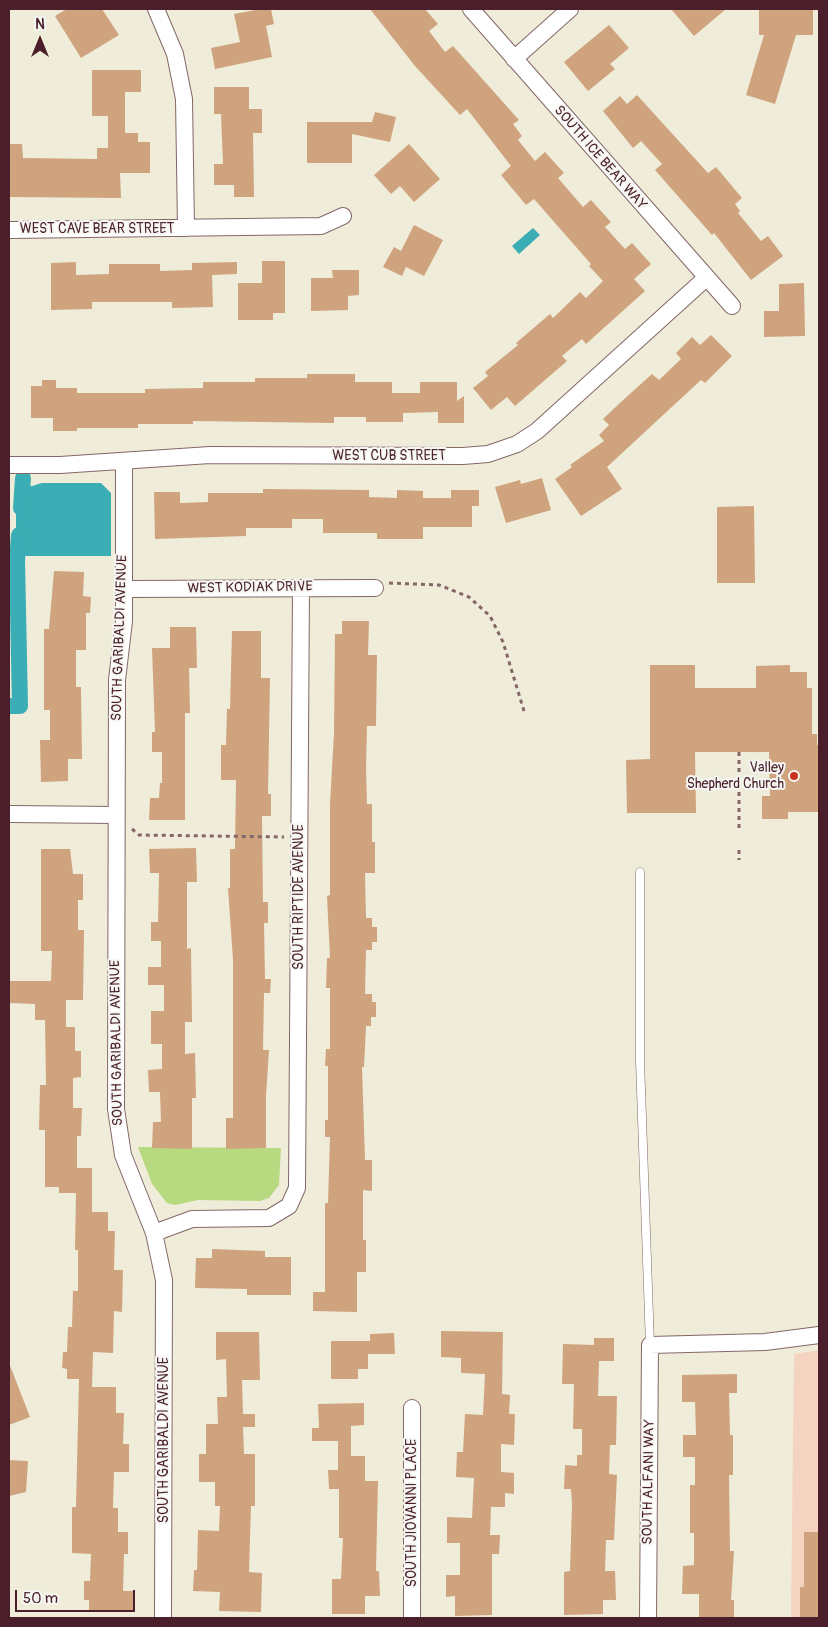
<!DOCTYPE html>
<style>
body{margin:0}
#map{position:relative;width:828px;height:1627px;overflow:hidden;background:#efecd9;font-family:Pangolin,sans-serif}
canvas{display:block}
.frame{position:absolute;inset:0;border:10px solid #4a1f2b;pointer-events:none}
.north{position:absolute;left:15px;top:15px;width:50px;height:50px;-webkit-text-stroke:4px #f6f6f2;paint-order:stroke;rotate:0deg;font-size:14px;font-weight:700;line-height:20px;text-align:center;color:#4a1f2b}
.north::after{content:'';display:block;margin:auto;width:18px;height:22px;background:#4a1f2b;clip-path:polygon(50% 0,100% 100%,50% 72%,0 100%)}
.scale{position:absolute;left:15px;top:1590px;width:120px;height:22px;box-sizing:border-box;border:2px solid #4a1f2b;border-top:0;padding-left:6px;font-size:15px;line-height:18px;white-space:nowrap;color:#4a1f2b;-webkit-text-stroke:4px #f6f6f2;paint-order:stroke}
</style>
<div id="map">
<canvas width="828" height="1627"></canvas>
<div class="frame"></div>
<div class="north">N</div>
<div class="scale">50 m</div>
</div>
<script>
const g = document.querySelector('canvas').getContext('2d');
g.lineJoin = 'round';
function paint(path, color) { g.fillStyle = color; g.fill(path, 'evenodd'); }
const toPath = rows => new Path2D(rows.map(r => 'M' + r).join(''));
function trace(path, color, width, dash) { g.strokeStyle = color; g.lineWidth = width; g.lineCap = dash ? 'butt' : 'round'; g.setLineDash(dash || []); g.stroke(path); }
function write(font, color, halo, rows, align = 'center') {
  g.font = font + ' Pangolin,sans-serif'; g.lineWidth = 4; g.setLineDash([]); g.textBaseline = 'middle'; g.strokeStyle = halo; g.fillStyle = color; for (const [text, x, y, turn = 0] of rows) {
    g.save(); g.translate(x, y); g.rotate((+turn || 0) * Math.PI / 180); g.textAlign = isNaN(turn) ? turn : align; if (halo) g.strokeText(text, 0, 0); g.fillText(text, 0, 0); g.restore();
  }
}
paint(toPath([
 [819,1350,819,1618,791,1618,794,1354]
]), '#f4d3c0');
paint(toPath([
 [138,1147,281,1148,279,1185,269,1198,260,1201,198,1200,175,1205,167,1203,152,1184]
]), '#b7d980');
paint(toPath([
 [533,228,540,235,519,254,512,246],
 [42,483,101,483,111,493,111,556,16,556,16,486,32,486]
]), '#3badb4');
trace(toPath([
 [21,508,23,478],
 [9,706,20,706,17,561,19,535]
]), '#3badb4', 16);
paint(toPath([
 [67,9,102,9,119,35,81,58,55,16],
 [261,9,271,9,274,24,266,26,272,57,215,69,211,48,240,42,234,14],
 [370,9,425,9,438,24,429,31,445,52,453,46,519,120,513,124,522,136,518,140,535,161,545,152,564,173,558,178,583,207,591,200,611,222,605,227,625,249,632,243,651,264,634,279,645,291,586,344,582,339,562,356,567,361,515,406,507,397,491,410,473,388,488,376,485,372,518,345,516,343,550,314,553,318,580,292,586,298,603,281,589,266,591,264,534,199,526,205,501,175,511,166,467,109,460,115,415,66],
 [671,9,726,9,694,36],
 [759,9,813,9,813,35,796,35,775,104,746,95,764,35,759,35],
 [609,25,629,48,610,64,615,69,588,91,564,62],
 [92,70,141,70,141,92,125,92,125,133,138,133,138,142,150,142,150,173,120,173,121,198,9,197,9,144,22,144,23,158,97,159,97,148,108,148,108,116,92,116],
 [214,87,249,87,249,109,262,109,262,133,253,133,254,197,234,197,234,185,214,185,214,164,223,164,221,114,214,114],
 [637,95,708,173,716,167,742,198,735,204,740,211,738,213,761,241,768,236,783,256,751,280,714,233,712,235,655,170,662,164,641,141,633,148,603,111,620,96,627,104],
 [375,112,396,117,390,142,352,134,352,163,307,163,307,122,372,122],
 [409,144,440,179,414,202,400,186,391,194,374,175],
 [414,225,443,240,424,276,406,267,402,276,383,267,394,247,401,251],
 [262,261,285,261,285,313,273,313,273,320,238,320,238,283,262,283],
 [76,262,76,275,109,274,109,264,160,264,160,271,192,270,192,263,237,262,237,274,212,275,213,307,172,308,172,302,92,302,92,309,51,310,51,263],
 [332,270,359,270,359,295,348,296,348,310,311,311,311,278,333,278],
 [804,283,805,336,764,337,764,311,779,311,779,284],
 [711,335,732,356,705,383,701,380,607,467,622,489,581,516,555,479,572,467,570,465,604,441,599,435,609,425,603,419,622,401,652,374,659,380,681,359,676,353,692,337,700,345],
 [307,374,355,374,355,382,392,382,392,393,420,393,420,382,457,382,457,401,464,396,464,423,438,423,438,412,403,413,403,422,366,422,366,417,334,417,334,423,193,421,193,424,138,424,138,428,77,428,77,431,53,431,53,418,31,418,31,386,42,386,42,380,56,380,56,388,77,388,77,393,145,393,145,389,203,388,203,382,255,382,255,378,307,378],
 [542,478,551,510,506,523,495,487,520,480,521,484],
 [263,489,369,490,369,497,397,498,397,490,423,491,423,498,451,498,451,490,479,490,479,506,472,506,472,527,423,527,423,539,377,539,377,533,323,533,323,519,292,519,292,528,246,528,246,536,155,539,154,492,180,492,180,503,208,502,208,493,263,493],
 [754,506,755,583,717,583,717,507],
 [54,571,84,572,83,596,91,597,90,613,86,613,86,650,76,650,76,687,81,687,82,759,68,759,68,781,41,782,40,740,50,740,50,710,44,710,44,629,49,629],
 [342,621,369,621,368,655,377,655,376,726,367,726,366,768,367,804,372,804,372,842,375,842,375,873,365,873,366,918,372,918,372,927,377,927,377,942,372,942,372,950,366,950,365,994,372,994,372,1002,376,1002,376,1017,371,1017,371,1026,366,1026,364,1067,362,1067,365,1160,372,1160,372,1191,363,1190,363,1240,366,1240,366,1272,357,1272,357,1312,313,1311,313,1292,325,1292,325,1203,328,1203,330,1137,325,1137,325,1120,328,1120,328,1066,325,1066,326,1049,330,1049,330,988,326,988,327,958,330,958,327,896,330,895,330,804,334,733,335,634,342,634],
 [170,627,196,627,197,668,189,668,190,713,185,713,185,820,149,820,150,798,159,798,160,783,162,783,162,752,152,752,152,732,155,732,152,648,170,648],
 [232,631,261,631,261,678,270,678,268,794,271,794,271,816,262,816,263,902,268,902,268,923,264,923,265,979,271,979,270,993,264,993,263,1050,269,1050,266,1096,266,1148,226,1149,226,1118,233,1118,233,960,228,888,230,888,230,849,235,849,236,780,221,780,221,745,226,745,227,709,230,709],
 [650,665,695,665,695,688,756,688,756,666,790,665,790,672,807,672,807,688,812,688,812,734,817,734,817,745,819,745,819,812,788,812,788,819,762,819,762,796,770,796,769,752,695,752,696,813,627,813,626,760,650,759],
 [196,848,197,882,187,882,187,949,191,948,192,1022,185,1022,185,1054,195,1053,196,1098,192,1098,192,1149,152,1148,153,1122,161,1122,160,1092,149,1092,148,1070,162,1069,162,1044,151,1044,151,1011,164,1011,164,985,148,985,148,967,161,967,161,941,151,941,151,922,158,922,159,873,150,873,149,849],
 [41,849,70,849,73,874,83,874,83,900,78,900,78,930,84,930,83,1000,66,1000,66,1027,75,1027,75,1051,81,1051,81,1077,73,1078,73,1108,82,1108,81,1136,77,1136,77,1168,92,1168,92,1212,108,1212,108,1231,115,1231,114,1270,123,1270,122,1312,114,1311,113,1353,93,1352,92,1387,116,1387,116,1413,124,1413,123,1444,129,1444,129,1472,114,1472,113,1508,118,1508,118,1532,128,1532,128,1554,124,1554,123,1591,133,1591,133,1611,89,1611,89,1600,84,1600,84,1581,90,1581,91,1554,72,1553,72,1507,76,1507,79,1379,67,1379,67,1369,62,1368,63,1352,67,1352,68,1327,72,1327,73,1291,78,1291,78,1250,75,1250,76,1193,59,1193,59,1187,45,1187,45,1130,39,1130,40,1085,46,1085,45,1020,35,1020,35,1004,9,1003,9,981,51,981,52,951,41,951],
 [212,1249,265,1251,265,1257,291,1257,291,1295,247,1295,247,1289,195,1288,196,1258,212,1258],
 [441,1331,503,1332,502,1394,510,1395,509,1414,515,1414,514,1445,501,1444,501,1472,514,1473,514,1494,505,1493,505,1507,491,1507,490,1535,500,1535,499,1554,492,1554,492,1615,455,1616,455,1596,446,1597,446,1575,460,1575,460,1543,447,1543,447,1517,472,1518,474,1478,456,1477,457,1452,463,1452,465,1414,483,1415,485,1374,461,1373,461,1358,441,1357],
 [216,1332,259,1332,260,1380,242,1380,243,1414,255,1414,255,1427,243,1427,244,1454,255,1454,255,1506,251,1506,249,1572,262,1573,261,1612,219,1611,220,1592,193,1591,194,1570,197,1570,198,1530,219,1531,220,1506,215,1506,215,1482,199,1482,199,1454,206,1454,206,1424,218,1424,217,1397,227,1397,226,1359,216,1360],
 [394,1333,395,1354,368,1354,368,1369,358,1369,358,1379,331,1379,331,1341,370,1341,370,1334],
 [594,1338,614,1338,614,1361,599,1361,598,1396,617,1396,616,1445,610,1445,609,1474,617,1475,614,1540,606,1540,605,1571,615,1571,616,1600,603,1600,603,1614,564,1615,564,1572,570,1571,572,1504,571,1489,564,1489,565,1465,577,1466,577,1455,582,1455,582,1429,573,1429,574,1384,562,1384,563,1344,594,1345],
 [9,1363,30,1417,9,1425],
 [737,1374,737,1393,729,1393,730,1435,733,1435,733,1475,729,1475,730,1551,734,1551,731,1600,734,1600,734,1618,699,1618,699,1594,682,1594,683,1566,694,1565,694,1533,690,1533,690,1485,695,1485,695,1457,683,1457,683,1435,696,1435,695,1402,682,1402,682,1375],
 [364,1403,364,1425,351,1426,351,1456,365,1456,365,1481,378,1481,376,1571,379,1571,380,1596,365,1596,365,1614,332,1614,332,1579,341,1579,343,1538,339,1538,339,1489,329,1489,328,1470,338,1470,338,1441,312,1441,312,1428,319,1428,318,1404],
 [9,1460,28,1461,26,1492,9,1496],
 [804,1532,819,1532,819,1618,800,1618,800,1587,804,1587]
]), '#cfa37e');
const lane = toPath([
 [640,872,640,1061,650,1345]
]);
const street = toPath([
 [156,9,175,54,184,99,186,228],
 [471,9,732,306],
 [514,59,570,9],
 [9,230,321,226,343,216],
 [124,461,124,621,117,680,116,1109,123,1155,154,1233,164,1280,163,1618],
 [9,465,60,465,210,455,463,456,488,454,517,444,537,431,706,278],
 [124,589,375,588],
 [9,814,116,815],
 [154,1233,192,1219,269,1218,289,1206,297,1188,301,588],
 [412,1618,412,1408],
 [648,1618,650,1345,765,1342,819,1335]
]);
trace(lane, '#846768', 9);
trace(street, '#846768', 18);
trace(toPath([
 [389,583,439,585,469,597,490,616,503,642,524,711],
 [739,752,739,831],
 [695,783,770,784],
 [132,829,139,835,284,837],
 [739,850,739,860]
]), '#846768', 3, [4, 4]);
trace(lane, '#fff', 8);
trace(street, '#fff', 16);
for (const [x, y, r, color] of [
 [794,776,5,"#c8321e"]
]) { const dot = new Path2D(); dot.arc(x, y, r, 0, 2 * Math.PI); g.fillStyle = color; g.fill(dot); trace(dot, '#f6f6f2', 2); }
write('14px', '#4a1f2b', '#f6f6f2', [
 ["SOUTH ICE BEAR WAY",600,158,49],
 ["WEST CAVE BEAR STREET",97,229],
 ["WEST CUB STREET",389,456],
 ["WEST KODIAK DRIVE",250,588,-1],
 ["SOUTH GARIBALDI AVENUE",120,638,-88],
 ["SOUTH RIPTIDE AVENUE",299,897,-90],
 ["SOUTH GARIBALDI AVENUE",117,1043,-91],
 ["SOUTH GARIBALDI AVENUE",164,1440,-90],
 ["SOUTH ALFANI WAY",649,1482,-89],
 ["SOUTH JIOVANNI PLACE",412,1513,-90]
]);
write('14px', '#4a1f2b', '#f6f6f2', [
 ["Valley",784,768],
 ["Shepherd Church",784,784]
], 'right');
</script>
